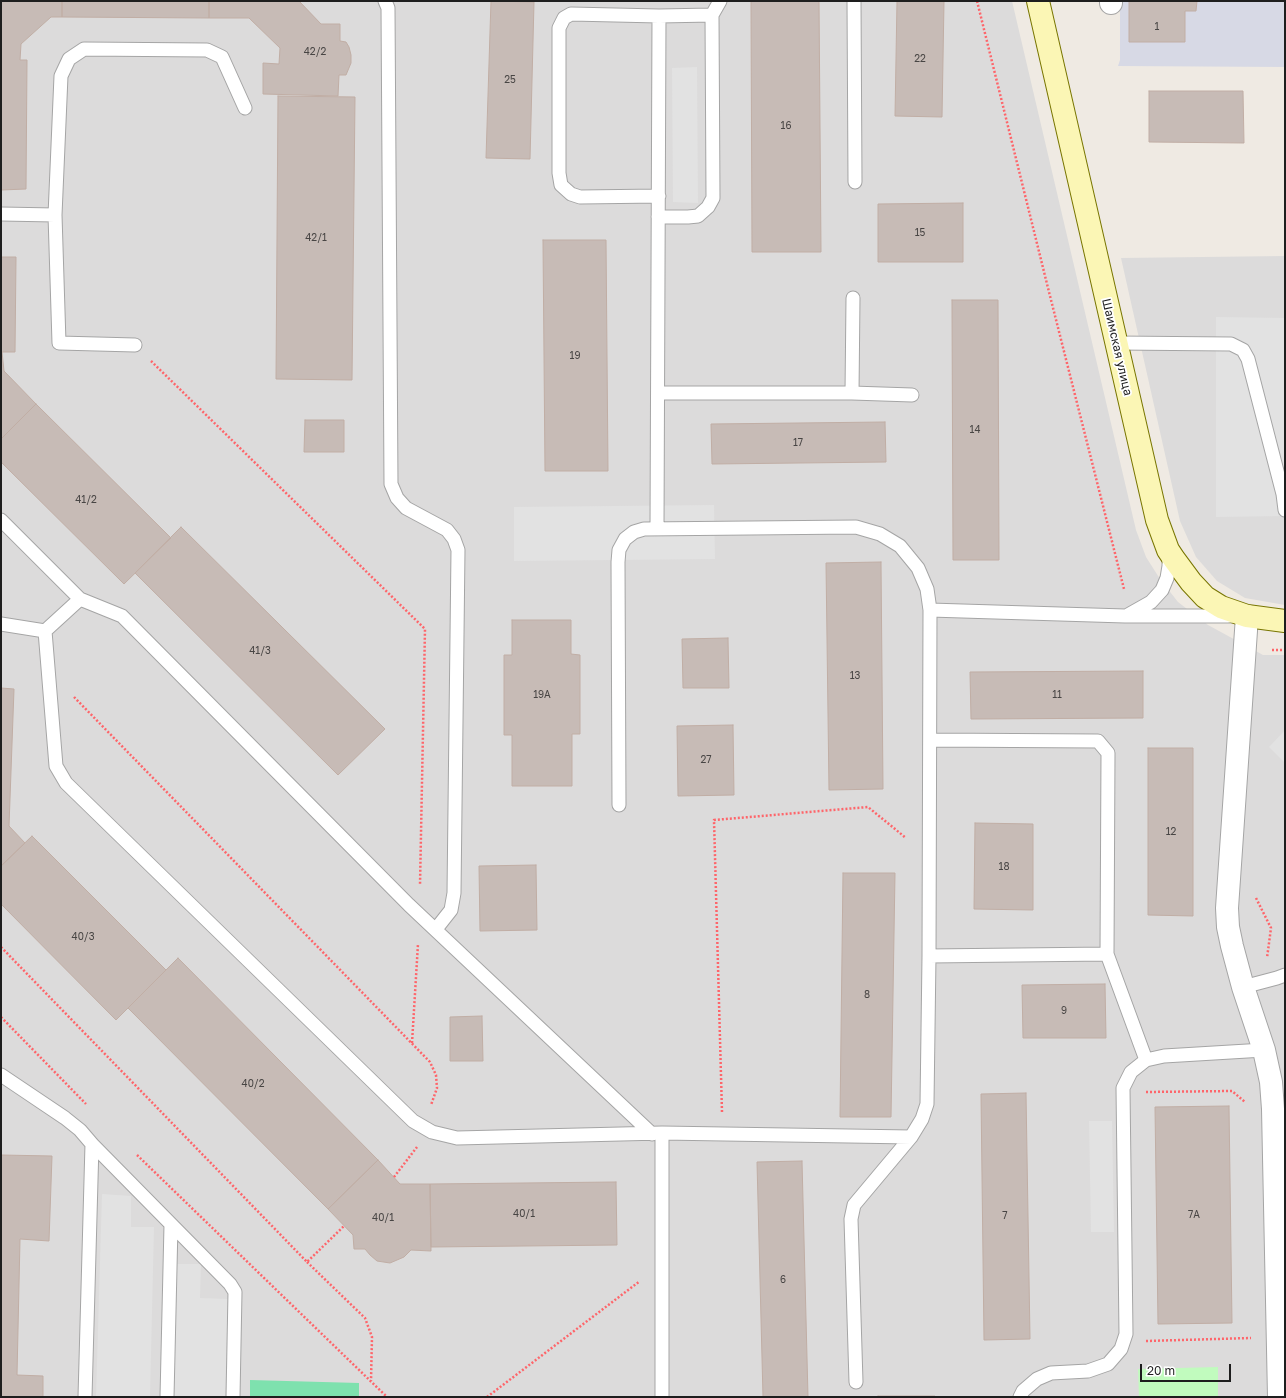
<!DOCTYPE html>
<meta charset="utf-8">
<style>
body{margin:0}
#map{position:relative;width:1286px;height:1398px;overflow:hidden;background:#efeae3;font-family:"Golos Text",sans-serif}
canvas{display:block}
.frame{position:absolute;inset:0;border:2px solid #1e1e1e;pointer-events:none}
.scale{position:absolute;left:1140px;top:1364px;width:91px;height:18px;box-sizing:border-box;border:2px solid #1e1e1e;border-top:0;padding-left:5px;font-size:12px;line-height:14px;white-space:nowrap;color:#1e1e1e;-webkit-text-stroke:3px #fff;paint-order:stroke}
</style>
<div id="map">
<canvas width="1286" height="1398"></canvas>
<div class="frame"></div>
<div class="scale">20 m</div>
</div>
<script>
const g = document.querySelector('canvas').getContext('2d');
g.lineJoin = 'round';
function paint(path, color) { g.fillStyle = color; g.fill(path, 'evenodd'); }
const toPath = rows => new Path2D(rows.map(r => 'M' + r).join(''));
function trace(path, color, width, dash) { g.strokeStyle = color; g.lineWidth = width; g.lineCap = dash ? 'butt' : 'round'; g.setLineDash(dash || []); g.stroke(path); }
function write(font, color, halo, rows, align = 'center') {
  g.font = font + ' "Golos Text",sans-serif'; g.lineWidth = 3.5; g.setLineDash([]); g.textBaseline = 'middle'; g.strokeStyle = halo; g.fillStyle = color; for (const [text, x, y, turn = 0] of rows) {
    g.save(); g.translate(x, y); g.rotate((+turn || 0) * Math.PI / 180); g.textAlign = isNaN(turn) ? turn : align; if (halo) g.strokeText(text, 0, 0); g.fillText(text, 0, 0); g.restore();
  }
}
paint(toPath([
 [1,1,1012,1,1136,530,1146,557,1160,579,1178,602,1208,625,1263,655,1285,655,1285,1397,1,1397],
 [1285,256,1285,605,1245,598,1217,581,1196,557,1180,521,1121,258]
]), '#dcdbdb');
paint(toPath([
 [1218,1367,1218,1397,1139,1397,1138,1369]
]), '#c1fbbe');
paint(toPath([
 [250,1380,359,1383,359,1397,250,1397]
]), '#7ee1ae');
paint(toPath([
 [697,67,698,203,673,202,672,68],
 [1216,317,1285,318,1285,516,1216,517],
 [714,505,715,559,514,561,514,507],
 [1285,730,1285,763,1269,747],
 [1089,1121,1112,1121,1114,1232,1091,1232],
 [102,1194,131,1196,131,1227,154,1227,150,1397,96,1397],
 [174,1264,201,1264,200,1298,228,1299,225,1397,170,1397]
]), '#e2e2e2');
paint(toPath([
 [1120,1,1129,1,1130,42,1185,42,1185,11,1196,11,1197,1,1285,1,1285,67,1118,66,1120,60]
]), '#d7d9e5');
const building = toPath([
 [1,1,62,1,62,17,51,17,21,44,20,60,27,60,26,189,1,190,1,1],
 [62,1,209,1,209,18,62,17,62,1],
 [209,1,299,1,321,24,340,24,340,41,346,42,349,47,351,55,351,63,346,75,339,75,338,96,263,94,263,63,279,64,280,48,249,18,209,18,209,1],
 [491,1,534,2,530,159,486,158,491,1],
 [751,1,819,1,821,252,752,252,751,1],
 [897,1,944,1,942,117,895,116,897,1],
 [1129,1,1197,1,1196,11,1185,11,1185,42,1129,42,1129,1],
 [1149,91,1243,91,1244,143,1149,142,1149,91],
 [278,96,355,97,352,380,276,379,278,96],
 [963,203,963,262,878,262,878,204,963,203],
 [543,240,606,240,608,471,545,471,543,240],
 [1,257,16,257,15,352,2,352,4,371,36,404,1,439,1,257],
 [952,300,998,300,999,560,953,560,952,300],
 [36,404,171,538,124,584,1,462,1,439,36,404],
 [305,420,344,420,344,452,304,452,305,420],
 [885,422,886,462,712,464,711,424,885,422],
 [181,527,385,729,338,775,135,573,181,527],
 [881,562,883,789,829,790,826,563,881,562],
 [512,620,571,620,571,654,580,655,580,734,572,734,572,786,512,786,512,735,504,735,504,655,512,655,512,620],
 [728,638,729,688,683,688,682,639,728,638],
 [1143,671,1143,718,971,719,970,672,1143,671],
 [1,688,14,689,9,826,25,843,1,866,1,688],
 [733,725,734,795,678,796,677,726,733,725],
 [1148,748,1193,748,1193,916,1148,915,1148,748],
 [975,823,1033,824,1033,910,974,909,975,823],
 [32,836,166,970,116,1020,1,904,1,866,32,836],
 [536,865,537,930,480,931,479,866,536,865],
 [843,873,895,873,891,1117,840,1117,843,873],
 [178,958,378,1160,328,1209,128,1008,178,958],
 [1105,984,1106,1038,1023,1038,1022,985,1105,984],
 [482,1016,483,1061,450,1061,450,1017,482,1016],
 [1026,1093,1030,1339,984,1340,981,1094,1026,1093],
 [1229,1106,1232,1323,1158,1324,1155,1107,1229,1106],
 [1,1155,52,1156,49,1241,20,1239,17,1375,43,1376,43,1397,1,1397,1,1155],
 [378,1160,400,1184,430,1184,431,1251,411,1250,404,1257,390,1263,377,1261,370,1255,365,1249,354,1249,353,1235,328,1209,378,1160],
 [802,1161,808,1397,763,1397,757,1162,802,1161],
 [616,1182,617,1245,431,1247,430,1184,616,1182],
 [878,1396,935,1396,935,1397,878,1397,878,1396]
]);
paint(building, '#c7bbb6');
trace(building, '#c1aea5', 1);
const service = toPath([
 [385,1,388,8,391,484,397,498,406,508,447,530,454,539,458,550,454,893,451,910,436,929],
 [854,1,855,182],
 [659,196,580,197,571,194,561,185,559,173,559,28,564,18,571,14,659,16,712,15,720,1],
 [1,214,55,215],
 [658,217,688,217,698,216,708,207,713,198,712,15],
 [1116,343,1231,344,1243,350,1248,359,1283,494,1285,510],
 [135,345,59,343,55,215,61,76,69,59,84,49,207,50,222,57,245,108],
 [658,393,852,393,912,395],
 [852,393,853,298],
 [1,520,80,599],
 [657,528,659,16],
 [930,610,1125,616,1232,616],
 [1128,615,1151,602,1162,590,1167,578,1169,566,1169,554],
 [1,624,45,631],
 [45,631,56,766,66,783,413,1121,432,1132,457,1138,662,1133,911,1137],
 [45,631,80,599,122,616,409,905,652,1134],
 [619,805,618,562,619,550,625,539,634,532,644,529,856,527,880,534,900,546,918,568,927,589,930,610,929,956,927,1104,922,1119,911,1137,854,1205,851,1219,856,1382],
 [1107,954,1146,1060],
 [929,956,1107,954,1108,753,1098,741,930,740],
 [1243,987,1277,978,1285,975],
 [1,1075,65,1118,80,1130,92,1144,85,1397],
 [92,1144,230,1284,235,1292,233,1397],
 [167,1397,171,1225],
 [662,1397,662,1133],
 [1020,1397,1023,1391,1037,1379,1051,1373,1088,1371,1108,1364,1121,1349,1126,1334,1123,1088,1131,1072,1146,1060,1164,1056,1264,1050]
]);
const minor = toPath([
 [1111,3,1111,1],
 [1247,616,1227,908,1228,927,1232,946,1243,987,1264,1050,1271,1082,1273,1109,1279,1397]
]);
const secondary = toPath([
 [1038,1,1157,520,1168,550,1174,559,1191,582,1205,597,1221,607,1247,616,1285,621]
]);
trace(service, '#a5a5a5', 15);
trace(minor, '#a5a5a5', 24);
trace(secondary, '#787501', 24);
trace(toPath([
 [977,1,1049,292,1124,589],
 [151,361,425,629,420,885],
 [1272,650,1285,650],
 [74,697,430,1062,436,1075,437,1088,431,1105],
 [1256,898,1271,928,1267,958],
 [1,947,307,1262,344,1226],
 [1,1017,86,1104],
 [412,1043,418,944],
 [1146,1092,1232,1091,1245,1102],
 [722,1112,714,820,868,807,906,838],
 [137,1155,387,1397],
 [394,1177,417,1147],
 [307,1262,365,1318,372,1337,371,1381],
 [1146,1341,1251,1338],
 [487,1397,640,1281]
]), '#fe656a', 2.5, [2, 2]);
trace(service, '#fff', 13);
trace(minor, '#fff', 22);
trace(secondary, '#fbf6b5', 22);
write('10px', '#484544', null, [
 ["1",1157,27],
 ["42/2",315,52],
 ["22",920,59],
 ["25",510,80],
 ["16",786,126],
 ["15",920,233],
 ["42/1",316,238],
 ["19",575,356],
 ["14",975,430],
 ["17",798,443],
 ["41/2",86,500],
 ["41/3",260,651],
 ["13",855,676],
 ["19А",542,695],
 ["11",1057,695],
 ["27",706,760],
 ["12",1171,832],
 ["18",1004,867],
 ["40/3",83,937],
 ["8",867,995],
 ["9",1064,1011],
 ["40/2",253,1084],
 ["40/1",524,1214],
 ["7А",1194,1215],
 ["7",1005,1216],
 ["40/1",383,1218],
 ["6",783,1280]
]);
write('12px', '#1e1e1e', '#fff', [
 ["Шаимская улица",1117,347,77]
]);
</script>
